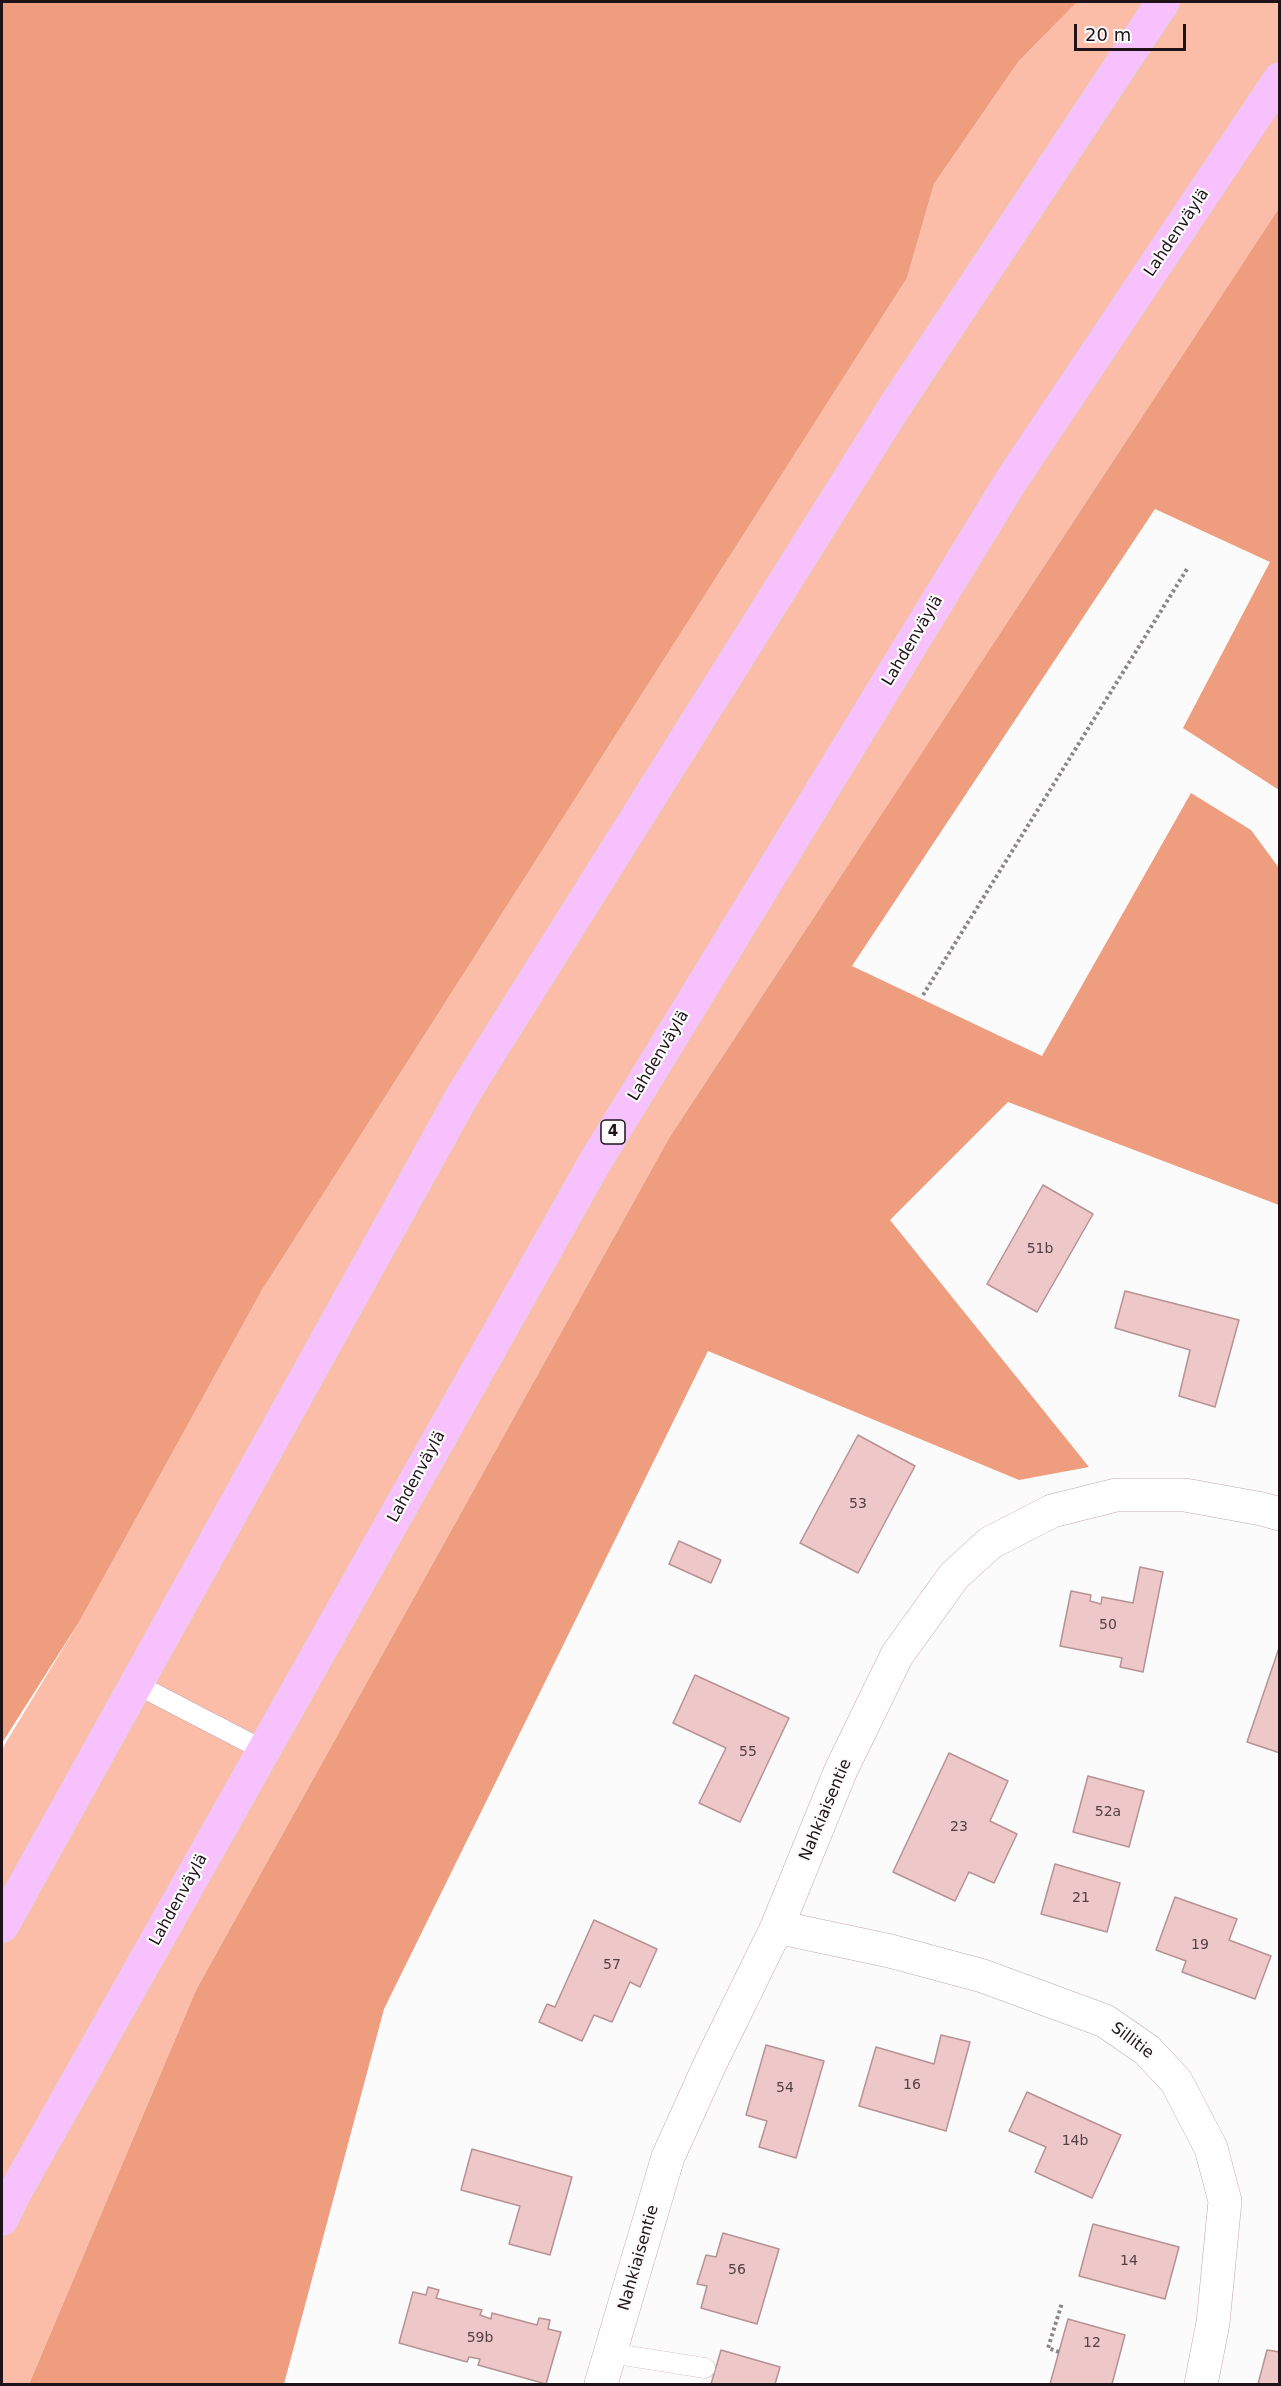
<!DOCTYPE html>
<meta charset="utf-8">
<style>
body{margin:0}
#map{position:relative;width:1281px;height:2386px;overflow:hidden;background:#fbfbfb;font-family:"DejaVu Sans",sans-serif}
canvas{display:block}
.frame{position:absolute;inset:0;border:3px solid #1f1319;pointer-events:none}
.scale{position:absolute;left:1074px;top:24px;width:112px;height:27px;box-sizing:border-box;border:3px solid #1f1319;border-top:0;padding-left:8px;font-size:18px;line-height:21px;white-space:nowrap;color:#1f1319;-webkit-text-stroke:4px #fbfbfb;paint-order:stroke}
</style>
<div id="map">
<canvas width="1281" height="2386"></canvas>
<div class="frame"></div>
<div class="scale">20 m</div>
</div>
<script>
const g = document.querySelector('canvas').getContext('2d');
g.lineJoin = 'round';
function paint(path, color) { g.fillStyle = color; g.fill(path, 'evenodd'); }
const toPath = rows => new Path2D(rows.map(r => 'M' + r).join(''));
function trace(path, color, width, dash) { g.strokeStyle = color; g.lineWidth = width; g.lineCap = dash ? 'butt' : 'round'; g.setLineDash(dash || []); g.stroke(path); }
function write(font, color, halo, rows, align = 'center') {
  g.font = font + ' "DejaVu Sans",sans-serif'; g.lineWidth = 4.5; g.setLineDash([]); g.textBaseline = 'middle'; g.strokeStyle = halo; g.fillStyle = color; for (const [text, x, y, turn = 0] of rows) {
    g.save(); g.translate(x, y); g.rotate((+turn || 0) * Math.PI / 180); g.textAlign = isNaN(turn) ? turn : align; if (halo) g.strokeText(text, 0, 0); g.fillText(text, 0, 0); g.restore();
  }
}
paint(toPath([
 [1077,2,1279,2,1279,208,669,1138,196,1990,29,2384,2,2384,2,1749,79,1622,262,1290,907,278,934,184,1018,62]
]), '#fbbda7');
paint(toPath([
 [2,2,1077,2,1018,62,934,184,907,278,262,1290,79,1622,2,1743],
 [1279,208,1279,790,1183,728,1270,562,1155,509,852,966,1042,1056,1191,793,1251,830,1279,868,1279,1205,1008,1102,890,1220,1089,1467,1019,1480,708,1351,384,2009,284,2384,29,2384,196,1990,669,1138]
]), '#ee9d7f');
const building = toPath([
 [1043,1185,1093,1214,1037,1312,987,1284,1043,1185],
 [1125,1291,1239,1320,1215,1407,1179,1396,1190,1350,1115,1328,1125,1291],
 [858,1435,915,1466,858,1573,800,1543,858,1435],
 [679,1541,721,1560,711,1583,669,1564,679,1541],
 [1140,1567,1163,1572,1143,1672,1120,1667,1122,1658,1060,1646,1071,1591,1091,1595,1090,1601,1101,1604,1102,1597,1133,1603,1140,1567],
 [1280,1645,1280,1753,1247,1742,1280,1645],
 [695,1675,789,1718,740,1822,699,1803,726,1748,673,1723,695,1675],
 [949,1753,1008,1781,990,1821,1017,1834,994,1883,969,1872,955,1901,893,1872,949,1753],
 [1088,1776,1144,1791,1129,1847,1073,1832,1088,1776],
 [1055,1864,1120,1883,1107,1932,1041,1914,1055,1864],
 [1175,1897,1237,1919,1229,1940,1271,1956,1255,1999,1182,1972,1186,1961,1156,1950,1175,1897],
 [594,1920,657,1949,640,1987,630,1982,612,2022,594,2015,582,2041,539,2022,547,2004,555,2007,594,1920],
 [941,2035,970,2042,946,2131,859,2106,876,2047,934,2064,941,2035],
 [766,2045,824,2061,796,2158,759,2147,767,2121,746,2115,766,2045],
 [1027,2092,1121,2135,1092,2198,1035,2172,1046,2147,1009,2131,1027,2092],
 [472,2149,572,2177,550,2255,509,2244,520,2206,461,2190,472,2149],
 [1093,2224,1179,2247,1165,2299,1079,2276,1093,2224],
 [723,2233,779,2249,757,2324,701,2308,707,2286,697,2284,706,2255,716,2257,723,2233],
 [428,2287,439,2290,436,2298,482,2310,480,2315,491,2319,492,2313,537,2325,539,2318,550,2320,548,2329,561,2332,546,2384,478,2365,480,2359,469,2357,467,2362,399,2343,413,2292,426,2295,428,2287],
 [1068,2319,1125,2335,1112,2384,1050,2384,1068,2319],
 [721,2350,780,2367,775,2384,711,2384,721,2350],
 [1267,2350,1280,2352,1280,2384,1258,2384,1267,2350]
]);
paint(building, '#eec7c9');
trace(building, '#b79294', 1.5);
const lane = toPath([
 [136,1684,263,1750],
 [610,2353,705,2368]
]);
const street = toPath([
 [777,1927,890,1951,983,1976,1105,2021,1147,2050,1176,2081,1211,2148,1225,2201,1213,2323,1201,2384],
 [601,2384,668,2157,711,2062,777,1927,841,1770,897,1655,954,1576,990,1543,1052,1511,1116,1495,1185,1495,1262,1509,1280,1514]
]);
const highway = toPath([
 [2,1926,464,1093,897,403,1163,2],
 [2,2219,14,2194,595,1162,1011,481,1280,79]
]);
trace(lane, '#c6a4b3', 21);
trace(street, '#c6a4b3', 34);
trace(highway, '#d7d5d6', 34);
trace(toPath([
 [923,995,1187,569],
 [1059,2352,1048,2348,1062,2303]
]), '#8c8689', 4, [3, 3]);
trace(lane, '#fff', 20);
trace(street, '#fff', 33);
trace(highway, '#f6c1fc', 33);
write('14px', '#534045', null, [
 ["51b",1040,1249],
 ["53",858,1504],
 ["50",1108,1625],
 ["55",748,1752],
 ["52a",1108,1812],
 ["23",959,1827],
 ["21",1081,1898],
 ["19",1200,1945],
 ["57",612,1965],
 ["16",912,2085],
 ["54",785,2088],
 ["14b",1075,2141],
 ["14",1129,2261],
 ["56",737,2270],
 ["59b",480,2338],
 ["12",1092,2343]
]);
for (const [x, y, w] of [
 [613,1132,24]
]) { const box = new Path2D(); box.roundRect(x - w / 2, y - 12, w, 24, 4.5); g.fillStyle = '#fbfbfb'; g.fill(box); trace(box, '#1f1319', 1.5); }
write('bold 15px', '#1f1319', null, [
 ["4",613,1132]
]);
write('16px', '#1f1319', '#fbfbfb', [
 ["Lahdenväylä",1177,233,-56],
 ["Lahdenväylä",913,641,-59],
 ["Lahdenväylä",659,1056,-59],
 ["Lahdenväylä",417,1477,-61],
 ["Nahkiaisentie",826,1810,-67],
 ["Lahdenväylä",179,1900,-61],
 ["Sillitie",1132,2041,37],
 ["Nahkiaisentie",639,2258,-74]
]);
</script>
